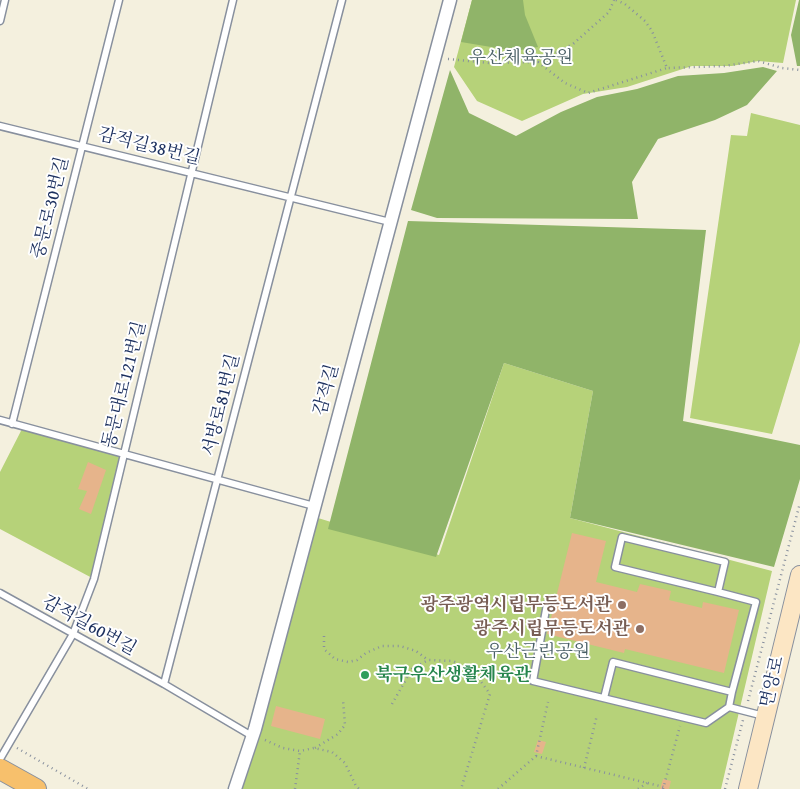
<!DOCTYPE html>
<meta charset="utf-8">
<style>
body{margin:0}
canvas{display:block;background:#f4f0de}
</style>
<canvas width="800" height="789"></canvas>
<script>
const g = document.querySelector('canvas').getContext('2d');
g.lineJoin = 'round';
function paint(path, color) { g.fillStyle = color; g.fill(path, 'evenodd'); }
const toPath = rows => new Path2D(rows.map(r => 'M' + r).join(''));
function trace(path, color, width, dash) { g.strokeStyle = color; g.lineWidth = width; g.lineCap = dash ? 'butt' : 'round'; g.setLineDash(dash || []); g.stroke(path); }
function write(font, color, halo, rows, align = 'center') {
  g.font = font + ' "Gentium Book Plus","Noto Serif KR",serif'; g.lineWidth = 4; g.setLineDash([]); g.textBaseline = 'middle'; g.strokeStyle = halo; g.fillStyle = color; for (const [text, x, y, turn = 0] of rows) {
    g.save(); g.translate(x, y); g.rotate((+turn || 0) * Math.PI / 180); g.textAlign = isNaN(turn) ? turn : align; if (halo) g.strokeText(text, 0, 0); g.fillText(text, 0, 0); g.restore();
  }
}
paint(toPath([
 [472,0,796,0,783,63,758,61,732,66,692,66,627,87,583,94,522,121,477,101,454,67],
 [751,113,800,125,800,342,772,434,690,418,731,135,747,136],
 [504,363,593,391,570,518,772,571,721,789,239,789,318,518,439,555],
 [23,427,124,454,94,579,0,529,0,472]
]), '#b6d279');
paint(toPath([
 [472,0,523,0,525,15,538,47,515,51,461,42],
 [799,0,800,0,800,66,797,66,791,35],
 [763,67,777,71,747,105,715,120,658,139,632,182,638,219,437,218,411,210,450,70,469,113,516,136,561,112,597,97,637,89,678,76,724,73],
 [408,221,706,230,683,421,800,445,800,479,774,567,570,518,593,391,504,363,436,557,328,529]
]), '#90b469');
paint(toPath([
 [88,462,106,470,91,514,79,509,87,491,78,489],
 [572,533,606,541,596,582,637,592,640,584,671,591,669,600,702,608,703,602,739,610,724,673,625,649,624,653,547,634],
 [276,706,325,719,320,739,271,726],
 [538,740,546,742,542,754,534,752],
 [663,779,671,781,669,789,660,789]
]), '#e6b48b');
const lane = toPath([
 [0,21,5,0],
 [0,126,390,222],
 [0,420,314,506],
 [12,424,119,0],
 [718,592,615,567,622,537,725,562,718,592,756,602,732,692],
 [0,593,164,684,252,736],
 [547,604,533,681,706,723,729,707,764,716],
 [164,684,342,0],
 [604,698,613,662,732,692,729,707],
 [0,759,73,634,94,579,233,0]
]);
const street = toPath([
 [235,789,255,729,450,0]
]);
const secondary = toPath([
 [748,789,800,575]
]);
const primary = toPath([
 [0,769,36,789]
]);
trace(lane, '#88909e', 9);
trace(street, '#88909e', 15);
trace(secondary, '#88909e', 20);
trace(primary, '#88909e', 22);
trace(toPath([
 [616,0,625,4,645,21,652,31,667,68,724,66,758,61,782,68,800,70],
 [448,59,490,63,538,62,573,44,609,12,614,0],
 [538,62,565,83,588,93,667,68],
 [324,636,324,649,335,659,348,662,357,660,366,653,382,646,400,646,416,651,428,660],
 [748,701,800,503],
 [392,704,412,669,428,660,453,661,474,672,490,694,461,789],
 [265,740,283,748,300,751,314,748,332,752,345,763,356,786,359,789],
 [17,748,88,789],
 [315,748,338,734,345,725,343,700],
 [536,756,664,787],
 [584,768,597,715],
 [295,789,300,751],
 [498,789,536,756,548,702],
 [638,789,647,783],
 [663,789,680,726],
 [725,789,743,720]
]), '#88909e', 2.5, [1, 4]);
trace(lane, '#fff', 6);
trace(street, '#fff', 12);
trace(secondary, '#fce6c4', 18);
trace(primary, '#f7c06c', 20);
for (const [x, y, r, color] of [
 [622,605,5,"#8d6e63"],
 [640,629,5,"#8d6e63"],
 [365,675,5,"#2e9e5b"]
]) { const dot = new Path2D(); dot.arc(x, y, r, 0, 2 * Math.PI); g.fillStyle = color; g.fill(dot); trace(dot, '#fff', 2); }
write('18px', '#4a6066', '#fff', [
 ["우산체육공원",521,58],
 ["우산근린공원",538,652]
]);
write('18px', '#1b2f5e', '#fff', [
 ["감적길38번길",149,147,14],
 ["중문로30번길",51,208,-76],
 ["동문대로121번길",125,385,-76],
 ["감적길",327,390,-75],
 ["서방로81번길",222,405,-76],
 ["감적길60번길",89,626,29],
 ["면앙로",773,682,-77]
]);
write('bold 18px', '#785e54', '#fff', [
 ["광주광역시립무등도서관",612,605],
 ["광주시립무등도서관",630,629]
], 'right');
write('bold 18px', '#27864d', '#fff', [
 ["북구우산생활체육관",375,675]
], 'left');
</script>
